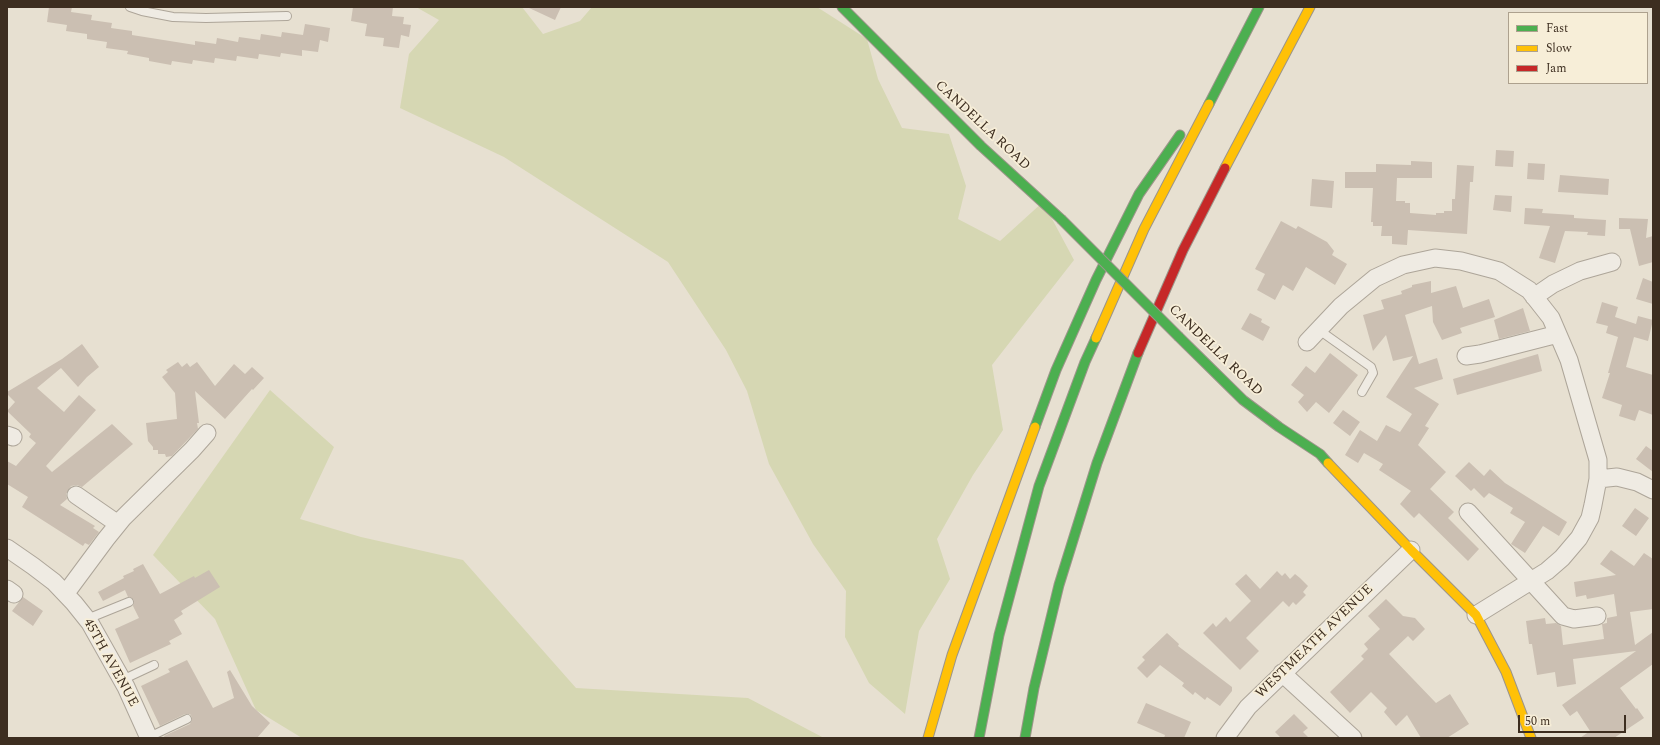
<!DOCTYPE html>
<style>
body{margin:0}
#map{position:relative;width:1660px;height:745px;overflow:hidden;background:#e7e0d1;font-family:Spectral,serif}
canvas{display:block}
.frame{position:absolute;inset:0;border:8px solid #3d2e20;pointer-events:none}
.legend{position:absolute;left:1508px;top:12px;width:140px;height:72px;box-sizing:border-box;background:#f7eed8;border:1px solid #ada18e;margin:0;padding:5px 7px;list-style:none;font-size:12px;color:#3d2e20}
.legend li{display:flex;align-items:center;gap:8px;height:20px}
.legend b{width:20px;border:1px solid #ada18e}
.scale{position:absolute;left:1518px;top:715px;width:108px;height:18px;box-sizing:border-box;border:2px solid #3d2e20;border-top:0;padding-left:5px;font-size:12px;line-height:14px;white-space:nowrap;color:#3d2e20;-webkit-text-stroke:3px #f7eed8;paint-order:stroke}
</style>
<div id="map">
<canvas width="1660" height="745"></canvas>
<div class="frame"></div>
<ul class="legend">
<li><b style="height:5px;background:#4caf50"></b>Fast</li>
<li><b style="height:5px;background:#ffc107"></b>Slow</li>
<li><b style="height:5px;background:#c62828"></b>Jam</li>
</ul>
<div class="scale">50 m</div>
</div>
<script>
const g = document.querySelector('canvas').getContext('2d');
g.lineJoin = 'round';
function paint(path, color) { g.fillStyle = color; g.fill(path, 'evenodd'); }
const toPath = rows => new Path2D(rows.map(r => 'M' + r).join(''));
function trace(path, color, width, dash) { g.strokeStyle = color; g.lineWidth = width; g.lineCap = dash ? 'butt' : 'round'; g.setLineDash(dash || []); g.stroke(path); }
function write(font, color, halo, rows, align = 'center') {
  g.font = font + ' Spectral,serif'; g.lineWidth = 3.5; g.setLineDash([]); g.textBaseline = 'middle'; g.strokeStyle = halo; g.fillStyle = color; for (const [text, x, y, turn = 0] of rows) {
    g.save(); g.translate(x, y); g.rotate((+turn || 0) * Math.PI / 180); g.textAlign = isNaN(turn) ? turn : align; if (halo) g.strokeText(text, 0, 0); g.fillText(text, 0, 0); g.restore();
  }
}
paint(toPath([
 [416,7,522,7,543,34,580,21,592,7,817,7,867,39,878,79,902,128,949,134,966,186,958,219,1000,241,1043,202,1074,260,992,365,1003,430,973,475,937,539,950,579,919,631,905,714,869,683,845,637,846,591,813,544,769,464,747,391,726,350,668,262,504,157,400,108,409,54,439,20],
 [270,390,334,447,300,519,361,537,463,560,576,688,748,698,824,738,302,738,256,710,215,619,153,555]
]), '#d6d7b3');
paint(toPath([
 [49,7,72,7,71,12,92,15,91,20,112,23,111,28,132,31,132,35,195,45,195,41,216,44,217,38,238,42,239,37,260,40,261,34,281,37,282,32,303,35,305,24,330,28,328,42,320,40,318,52,302,50,302,56,281,53,280,57,259,54,258,59,237,56,236,61,215,58,214,63,193,60,192,64,172,61,171,65,149,61,149,58,127,54,128,51,106,48,107,42,87,39,87,34,66,31,67,25,47,22],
 [353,7,393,7,392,16,404,17,403,24,411,25,409,37,401,35,399,48,383,46,384,38,365,36,367,24,351,21],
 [527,7,561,7,555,20],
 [1496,150,1514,151,1513,167,1495,166],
 [1411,161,1432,162,1432,178,1397,178,1396,201,1405,201,1405,203,1410,203,1410,213,1436,215,1436,213,1444,213,1444,211,1452,211,1452,199,1455,199,1457,165,1474,166,1473,182,1470,182,1467,234,1408,230,1407,245,1392,244,1392,236,1381,236,1382,226,1373,226,1373,222,1371,222,1373,188,1345,188,1345,172,1376,172,1376,164,1411,165],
 [1528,163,1545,164,1544,180,1527,179],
 [1560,175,1609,179,1608,195,1558,192],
 [1312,179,1334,181,1332,208,1310,206],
 [1495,195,1512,196,1511,212,1493,210],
 [1525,208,1543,209,1542,213,1574,215,1574,218,1606,220,1605,236,1587,235,1588,232,1565,231,1555,263,1539,258,1550,226,1524,224],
 [1619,218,1648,219,1646,238,1653,236,1653,262,1639,266,1630,229,1619,229],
 [1281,221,1296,229,1298,226,1327,242,1334,251,1332,255,1347,264,1335,285,1306,267,1293,291,1283,285,1275,300,1257,290,1265,274,1255,269],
 [1643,278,1653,282,1653,304,1636,299],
 [1431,281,1431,293,1456,286,1463,308,1489,299,1495,317,1460,328,1462,333,1442,340,1433,322,1432,306,1405,315,1419,364,1437,358,1443,379,1414,388,1439,404,1425,426,1429,428,1418,445,1446,472,1430,489,1454,512,1448,518,1479,549,1468,561,1419,513,1414,518,1400,504,1411,491,1379,470,1383,464,1364,453,1358,463,1345,455,1360,430,1377,441,1386,425,1400,432,1412,414,1386,397,1413,356,1393,361,1386,335,1373,351,1363,315,1384,309,1381,300,1402,294,1401,291,1412,287,1412,285],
 [1602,302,1618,307,1615,317,1636,324,1638,316,1653,320,1648,341,1634,337,1626,367,1653,375,1653,415,1639,410,1635,421,1619,416,1622,405,1602,398,1610,373,1608,373,1618,337,1606,333,1608,326,1596,323],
 [1523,308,1530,331,1499,339,1494,320],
 [1250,313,1262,319,1261,322,1270,327,1263,341,1241,329],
 [82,344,99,367,87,377,78,387,61,368,37,388,64,412,79,395,96,410,46,466,52,472,112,424,133,444,82,487,77,485,71,486,66,494,67,499,60,505,95,526,93,528,99,532,89,545,85,543,83,546,22,507,28,497,7,484,7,461,16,466,36,443,29,437,31,434,7,411,15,402,7,394,7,392,62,359],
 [1330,353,1358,375,1329,413,1316,402,1307,412,1298,402,1304,395,1291,385,1306,366,1315,373],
 [1538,354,1542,371,1457,395,1453,379],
 [178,362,182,367,187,363,190,367,197,362,215,386,234,364,245,374,252,367,264,378,253,390,252,389,225,419,195,391,199,423,197,423,198,429,172,456,166,457,165,454,158,454,158,450,153,450,153,447,148,441,146,423,177,419,175,393,162,377,168,372,166,370],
 [1343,410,1360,422,1350,436,1333,423],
 [1646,446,1653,451,1653,472,1636,459],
 [1469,462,1484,476,1490,469,1505,483,1567,522,1559,536,1543,526,1525,553,1511,544,1525,522,1510,513,1513,508,1489,493,1484,498,1474,488,1471,491,1455,476],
 [1635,508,1649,518,1636,536,1622,526],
 [1611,550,1634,566,1644,553,1653,559,1653,609,1630,612,1635,645,1653,632,1653,664,1620,688,1636,709,1637,708,1644,718,1614,738,1580,738,1590,731,1577,711,1570,716,1562,705,1636,651,1573,659,1576,684,1557,687,1555,672,1537,675,1532,644,1529,644,1526,621,1545,618,1546,624,1556,623,1561,626,1563,645,1604,639,1602,624,1607,623,1607,618,1617,616,1614,594,1587,599,1586,595,1576,597,1574,582,1616,575,1600,564],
 [143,564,160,594,194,576,195,578,209,570,220,587,181,611,183,614,174,620,182,634,169,641,171,644,130,663,115,629,139,618,133,606,134,600,128,597,125,590,103,601,98,592,124,578,123,576,134,571,133,569],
 [1277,571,1282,576,1285,573,1290,579,1295,574,1300,578,1308,586,1303,592,1306,595,1296,605,1293,602,1289,607,1283,601,1246,638,1259,651,1240,670,1203,633,1213,623,1216,627,1226,617,1230,622,1251,601,1235,584,1246,574,1260,589],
 [23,597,43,611,33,626,12,611],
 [1386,599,1403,616,1415,618,1425,629,1413,641,1408,636,1389,654,1436,703,1450,694,1469,724,1447,738,1421,738,1407,715,1396,726,1384,712,1387,708,1371,692,1350,713,1330,692,1364,659,1361,656,1368,649,1364,644,1380,629,1368,616],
 [1167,633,1179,644,1178,646,1232,687,1232,691,1220,706,1207,697,1205,700,1195,692,1193,695,1182,686,1184,683,1160,665,1147,678,1137,668,1145,660,1142,657],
 [187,660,213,708,234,698,227,672,230,670,252,706,270,723,257,738,165,738,164,736,190,724,192,720,192,717,190,714,185,714,160,726,141,686,170,672,168,669],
 [1146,703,1191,722,1184,738,1164,738,1165,735,1137,723],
 [1294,714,1308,728,1303,732,1309,738,1281,738,1275,732]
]), '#cbbfb2');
const lane = toPath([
 [130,7,142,11,173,17,206,18,287,16],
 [1319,330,1371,367,1373,373,1362,392],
 [87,619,129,602],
 [122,680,154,665],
 [149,737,187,719]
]);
const street = toPath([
 [1534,297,1553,284,1580,271,1612,262],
 [1307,342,1341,306,1375,278,1403,265,1435,258,1461,261,1499,271,1529,290,1551,318,1569,360,1598,460,1598,479,1593,505,1590,518,1579,538,1562,558,1547,571,1476,615],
 [1466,356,1480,354,1558,334],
 [7,435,13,437],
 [1598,479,1617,477,1637,482,1653,490],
 [76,495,118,524],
 [1468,512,1563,616,1574,619,1597,616],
 [7,548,33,566,54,582,74,603,90,623,126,687,149,738],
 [7,589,14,594],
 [66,593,106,539,123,518,192,450,207,433],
 [1282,673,1353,738],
 [1225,738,1248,707,1411,550]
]);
const fast = toPath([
 [842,7,981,146,1061,219],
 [1209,104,1259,7],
 [1179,337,1243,400,1279,427,1320,454,1328,463],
 [1035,427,1056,370,1096,280,1139,194,1180,135],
 [979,738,999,635,1039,486,1085,362,1096,338],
 [1025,738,1034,688,1059,585,1097,463,1138,353]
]);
const slow = toPath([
 [1225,168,1310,7],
 [1096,338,1144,229,1209,104],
 [1328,463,1411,550,1476,615,1506,672,1531,738],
 [928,738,952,655,1035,427]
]);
const jam = toPath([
 [1138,353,1183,250,1225,168]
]);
trace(lane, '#ada599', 10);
trace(street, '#ada599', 19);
trace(fast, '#9c958a', 11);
trace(slow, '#9c958a', 11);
trace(jam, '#9c958a', 11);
trace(lane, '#efebe3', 8);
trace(street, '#efebe3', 17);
trace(fast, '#4caf50', 9);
trace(slow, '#ffc107', 9);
trace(jam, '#c62828', 9);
const fastBridge = toPath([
 [1061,219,1179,337]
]);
trace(fastBridge, '#9c958a', 11, []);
trace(fastBridge, '#4caf50', 9);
write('14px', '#3d2e20', '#f7eed8', [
 ["CANDELLA ROAD",982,126,43],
 ["CANDELLA ROAD",1215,351,44],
 ["WESTMEATH AVENUE",1315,642,-44],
 ["45TH AVENUE",110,663,61]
]);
</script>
